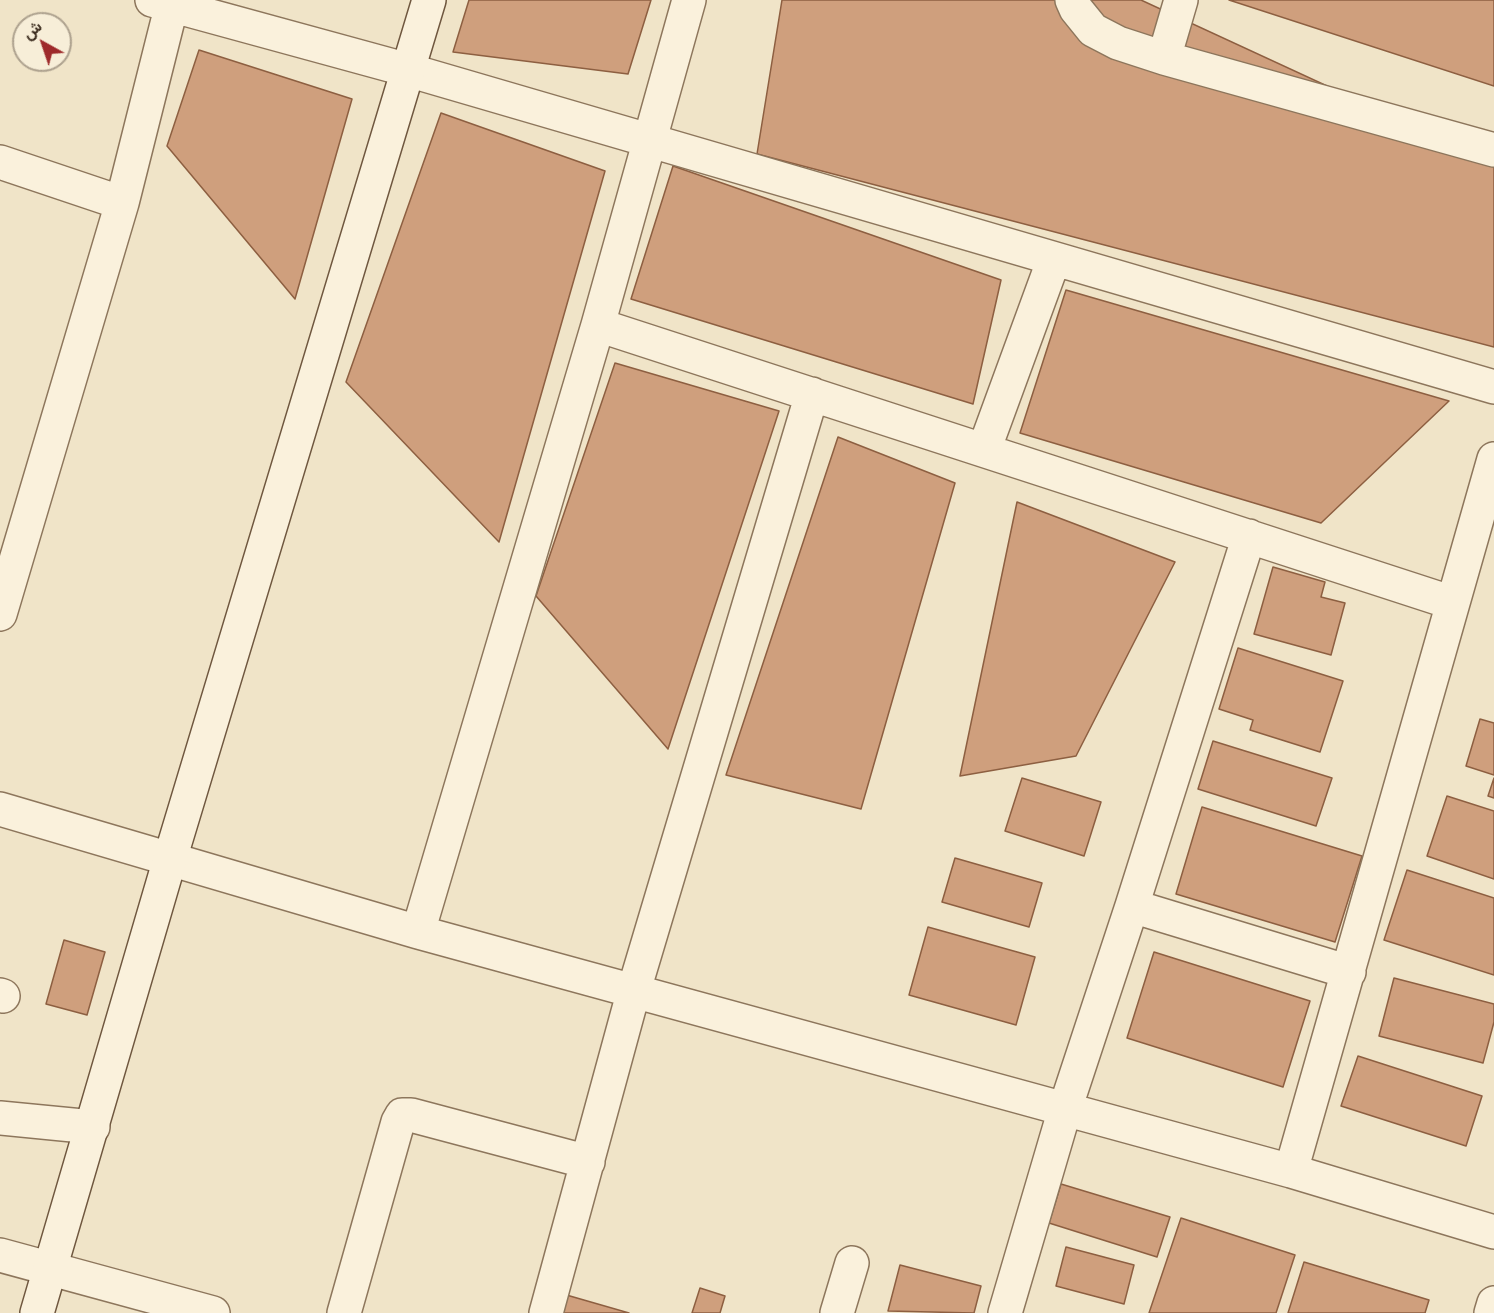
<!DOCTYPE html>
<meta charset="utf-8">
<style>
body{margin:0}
#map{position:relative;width:1494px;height:1313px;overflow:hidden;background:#f0e4c8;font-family:Merriweather,Vazirmatn,serif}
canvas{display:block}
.north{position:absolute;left:12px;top:12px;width:60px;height:60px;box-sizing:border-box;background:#f7eed8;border:2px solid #ada18e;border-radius:50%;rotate:320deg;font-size:16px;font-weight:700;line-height:24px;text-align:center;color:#3d2e20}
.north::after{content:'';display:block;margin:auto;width:21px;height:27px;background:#9e2a2b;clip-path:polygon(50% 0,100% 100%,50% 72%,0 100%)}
</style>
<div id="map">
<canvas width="1494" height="1313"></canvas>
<div class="north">ش</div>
</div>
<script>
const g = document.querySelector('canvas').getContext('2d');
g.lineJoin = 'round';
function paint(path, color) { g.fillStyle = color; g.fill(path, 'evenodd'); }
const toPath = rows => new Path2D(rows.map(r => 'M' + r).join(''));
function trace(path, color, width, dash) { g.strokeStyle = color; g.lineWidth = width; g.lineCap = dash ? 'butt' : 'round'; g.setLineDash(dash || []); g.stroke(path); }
const building = toPath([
 [469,0,651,0,628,74,453,52,469,0],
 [782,0,1141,0,1494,163,1494,347,757,154,782,0],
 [1229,0,1494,0,1494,86,1229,0],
 [199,50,352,99,295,299,167,146,199,50],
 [441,113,605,171,499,542,346,382,441,113],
 [673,166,1001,280,973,404,631,299,673,166],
 [1066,290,1449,401,1321,523,1020,433,1066,290],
 [615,363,779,411,668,749,536,596,615,363],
 [838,437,955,483,861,809,726,775,838,437],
 [1017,502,1175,562,1076,756,960,776,1017,502],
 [1273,567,1325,582,1321,597,1345,603,1331,655,1254,634,1273,567],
 [1238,648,1343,681,1320,752,1250,730,1253,720,1219,709,1238,648],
 [1480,719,1494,723,1494,775,1466,766,1480,719],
 [1213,741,1332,778,1316,826,1198,789,1213,741],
 [1022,778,1101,802,1084,856,1005,831,1022,778],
 [1494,778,1494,798,1488,796,1494,778],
 [1447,796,1494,811,1494,879,1427,856,1447,796],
 [1202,807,1362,856,1335,942,1176,894,1202,807],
 [955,858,1042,883,1029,927,942,902,955,858],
 [1407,870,1494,898,1494,975,1384,940,1407,870],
 [928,927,1035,957,1016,1025,909,995,928,927],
 [64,940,105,952,87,1015,46,1004,64,940],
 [1154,952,1310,1001,1283,1087,1127,1038,1154,952],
 [1394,978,1494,1004,1494,1022,1483,1063,1379,1036,1394,978],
 [1358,1056,1482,1096,1466,1146,1341,1106,1358,1056],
 [1061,1184,1170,1217,1157,1257,1049,1223,1061,1184],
 [1181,1218,1295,1255,1276,1313,1149,1313,1181,1218],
 [1066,1247,1134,1265,1124,1304,1056,1286,1066,1247],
 [1304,1262,1429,1300,1425,1313,1288,1313,1304,1262],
 [900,1265,981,1286,974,1313,888,1311,900,1265],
 [700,1288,725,1296,720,1313,692,1313,700,1288],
 [563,1294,629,1313,557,1313,563,1294]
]);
paint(building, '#cf9f7d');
trace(building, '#8d5f41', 1.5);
const street = toPath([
 [152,0,408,70,1494,387],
 [1072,0,1076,9,1093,30,1118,43,1164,58,1494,150],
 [1164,58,1181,0],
 [0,162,122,203],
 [598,325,1453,603],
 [984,450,1054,259],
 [0,614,122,203,173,0],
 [0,809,418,932,1291,1171,1494,1232],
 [1132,906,1349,972],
 [418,932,598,325,689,0],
 [0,995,3,996],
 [0,1118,93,1127],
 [1291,1171,1494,459],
 [0,1255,213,1313],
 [344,1313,398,1122,402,1115,411,1115,588,1162],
 [546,1313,634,990,812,394],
 [837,1313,852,1263],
 [1005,1313,1065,1109,1132,906,1249,536],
 [1491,1313,1494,1303]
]);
const secondary = toPath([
 [37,1313,170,859,429,0]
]);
trace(street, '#8d765c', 36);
trace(secondary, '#6f573f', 36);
trace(street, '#faf1dc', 33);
trace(secondary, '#faf1dc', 33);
</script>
